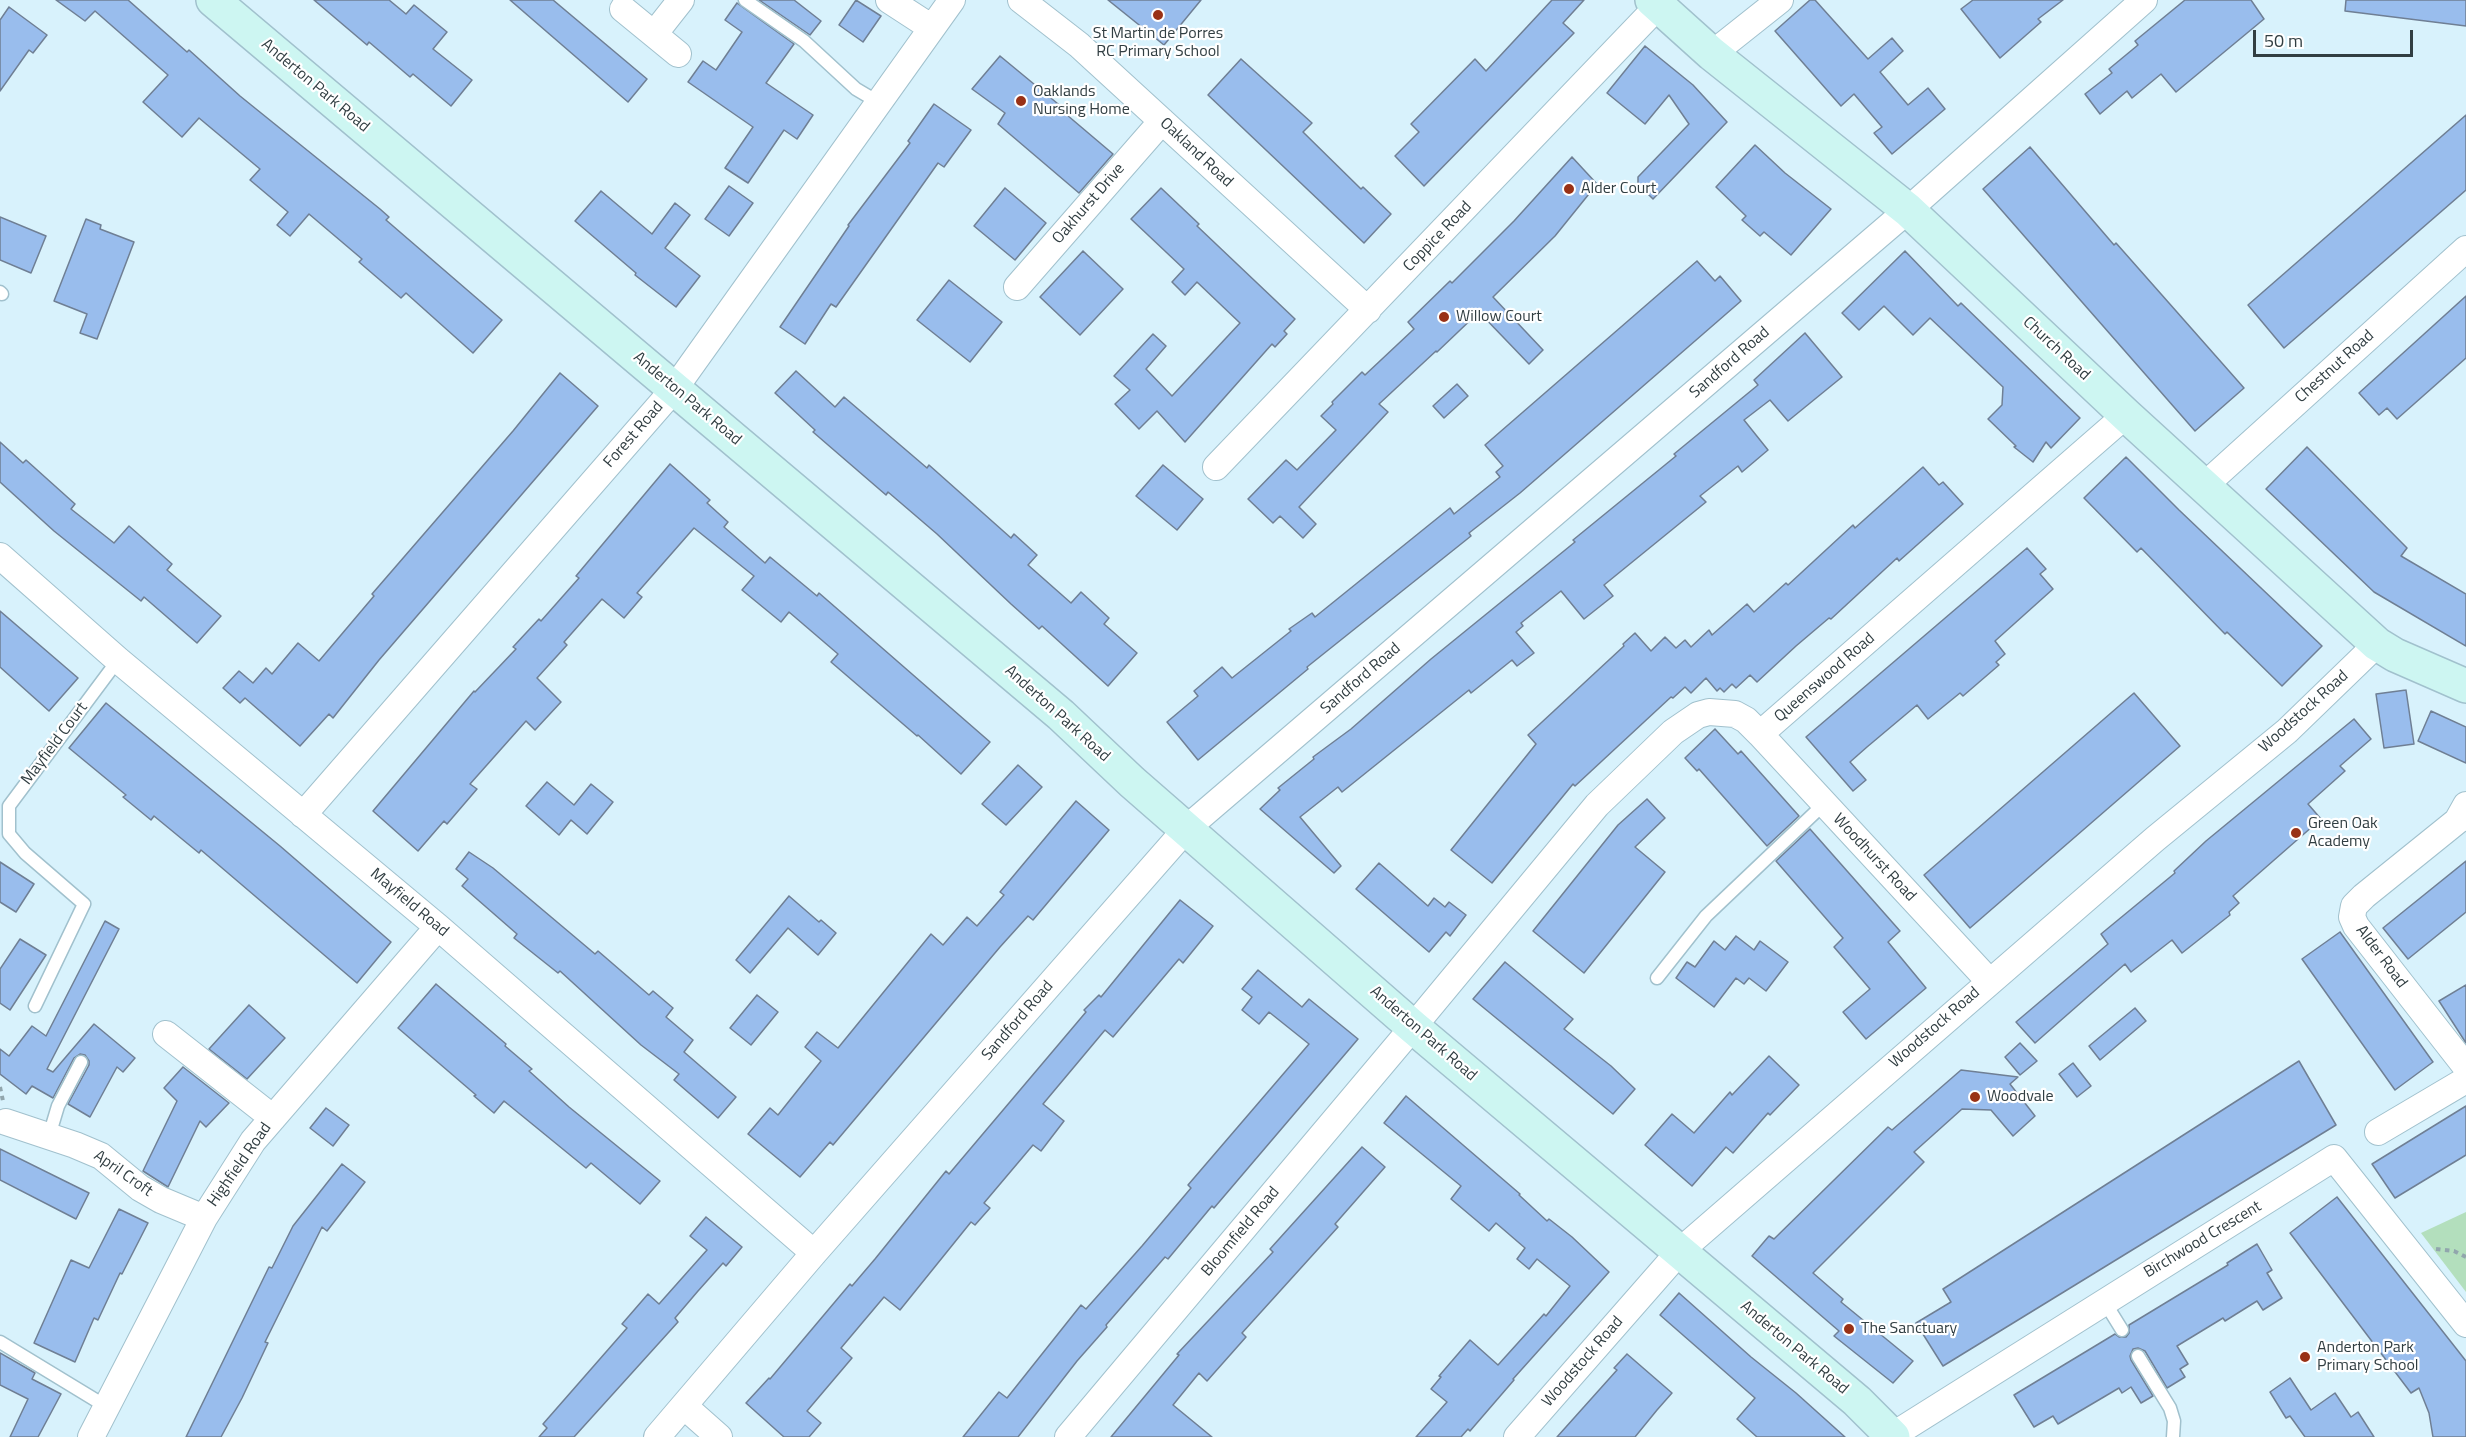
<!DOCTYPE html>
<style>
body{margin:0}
#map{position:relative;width:2466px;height:1437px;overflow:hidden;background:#d8f2fc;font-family:"Titillium Web",sans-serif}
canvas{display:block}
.scale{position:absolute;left:2253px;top:30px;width:160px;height:27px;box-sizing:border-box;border:3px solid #313e42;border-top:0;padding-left:8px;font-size:18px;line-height:21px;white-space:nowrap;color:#313e42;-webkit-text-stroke:4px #fff;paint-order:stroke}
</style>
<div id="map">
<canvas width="2466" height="1437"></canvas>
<div class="scale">50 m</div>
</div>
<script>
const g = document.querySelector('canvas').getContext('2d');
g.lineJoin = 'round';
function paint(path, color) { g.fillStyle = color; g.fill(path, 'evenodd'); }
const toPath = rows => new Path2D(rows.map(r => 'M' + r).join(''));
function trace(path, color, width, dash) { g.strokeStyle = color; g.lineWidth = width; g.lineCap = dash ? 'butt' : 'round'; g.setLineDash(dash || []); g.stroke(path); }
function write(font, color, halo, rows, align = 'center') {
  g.font = font + ' "Titillium Web",sans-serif'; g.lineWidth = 4.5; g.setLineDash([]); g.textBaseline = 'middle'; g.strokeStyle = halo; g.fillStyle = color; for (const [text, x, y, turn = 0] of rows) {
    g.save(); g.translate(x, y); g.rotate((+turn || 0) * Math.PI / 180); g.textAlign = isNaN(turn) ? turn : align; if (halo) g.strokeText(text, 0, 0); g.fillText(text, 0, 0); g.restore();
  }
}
paint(toPath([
 [2466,1212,2466,1292,2421,1233]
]), '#b3dfbd');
const building = toPath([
 [56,0,128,0,187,52,189,50,240,96,380,209,389,217,386,220,502,320,473,353,406,293,401,298,359,262,362,259,309,214,290,236,277,225,288,212,250,180,260,169,199,118,182,137,143,102,168,75,95,11,85,21,56,0],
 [314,0,389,0,406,14,414,5,447,32,433,49,472,80,451,106,413,74,410,77,369,42,367,45,314,0],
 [510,0,553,0,647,79,628,102,510,0],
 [759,0,794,0,821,21,810,35,759,0],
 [856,0,881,16,863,42,839,25,856,0],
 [1108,0,1201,0,1164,45,1108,0],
 [1552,0,1584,0,1563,23,1574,33,1424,186,1395,156,1419,132,1411,124,1475,59,1486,71,1552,0],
 [1810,0,1815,0,1868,59,1892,38,1903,51,1880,72,1908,105,1928,88,1945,109,1892,154,1874,133,1882,127,1854,94,1841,106,1775,31,1810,0],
 [1973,0,2063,0,2038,19,2041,22,2000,58,1961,9,1973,0],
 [2185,0,2251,0,2264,19,2176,92,2161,74,2132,98,2127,91,2100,114,2085,94,2112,73,2109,69,2138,45,2135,41,2185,0],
 [2346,0,2466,0,2466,26,2345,11,2346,0],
 [737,3,794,44,766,83,813,115,797,139,784,130,748,183,725,168,753,127,688,82,703,61,716,70,742,32,725,20,737,3],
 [9,7,47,35,33,53,29,50,0,91,0,20,9,7],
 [1645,46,1693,85,1727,122,1653,199,1638,184,1638,177,1689,124,1669,95,1645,124,1607,93,1645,46],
 [1000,56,1069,113,1067,115,1113,154,1079,193,998,124,1005,113,972,89,1000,56],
 [1241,59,1312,123,1303,132,1361,189,1363,187,1391,214,1364,243,1208,95,1241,59],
 [934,104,971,130,944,167,938,163,836,307,831,304,805,344,780,327,849,226,848,225,910,143,908,141,934,104],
 [2466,115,2466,190,2284,348,2248,305,2466,115],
 [1755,145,1785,173,1831,209,1791,255,1764,232,1760,236,1742,220,1746,216,1716,187,1755,145],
 [2030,147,2114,245,2116,243,2244,388,2195,431,1983,189,2030,147],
 [1572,157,1597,184,1555,236,1493,297,1543,350,1529,364,1479,312,1437,352,1436,351,1379,404,1388,412,1299,507,1316,524,1303,538,1280,516,1273,523,1248,499,1286,460,1297,470,1336,430,1321,416,1333,404,1332,402,1362,372,1365,375,1414,329,1408,322,1450,281,1452,283,1514,221,1572,157],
 [729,186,753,203,729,236,705,219,729,186],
 [1005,188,1046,223,1015,260,974,226,1005,188],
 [1161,188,1199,224,1197,226,1295,319,1284,331,1287,334,1275,347,1272,344,1185,442,1157,411,1139,429,1115,404,1130,390,1114,376,1153,334,1166,346,1146,369,1172,396,1240,323,1197,282,1185,295,1172,282,1184,269,1131,219,1161,188],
 [601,191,652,234,675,203,690,215,665,248,700,276,676,307,635,275,636,273,575,221,601,191],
 [0,217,46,236,31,273,0,260,0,217],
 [86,219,101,225,100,229,134,242,97,339,80,333,87,314,54,301,86,219],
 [1083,251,1123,289,1080,335,1040,297,1083,251],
 [1905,251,1958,306,1961,303,2080,418,2051,448,2046,442,2033,462,2014,447,2016,446,1988,419,2002,405,2003,387,1930,318,1913,335,1884,306,1859,330,1842,313,1905,251],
 [1697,261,1715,281,1720,276,1741,301,1520,493,1469,533,1471,536,1307,667,1308,669,1198,760,1167,722,1198,696,1194,691,1222,667,1232,678,1291,631,1289,629,1312,613,1315,617,1450,508,1454,514,1500,477,1496,472,1503,466,1485,445,1697,261],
 [949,280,1002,322,970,362,917,320,949,280],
 [2466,296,2466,358,2397,419,2387,408,2379,415,2359,393,2466,296],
 [1805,333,1842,377,1788,421,1770,400,1744,420,1768,450,1742,472,1738,466,1700,496,1706,502,1604,585,1613,596,1584,619,1561,591,1521,623,1523,626,1516,632,1534,653,1517,666,1512,660,1471,693,1469,690,1342,792,1338,787,1300,817,1341,866,1334,873,1260,809,1280,790,1278,788,1314,759,1313,757,1351,729,1431,659,1575,542,1573,540,1676,456,1674,454,1758,385,1754,380,1805,333],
 [796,371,835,407,844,397,927,468,929,465,1011,538,1014,534,1037,555,1028,565,1071,603,1081,592,1109,618,1104,624,1137,653,1108,686,1042,626,1039,629,1011,604,937,534,888,492,886,495,813,432,815,430,775,393,796,371],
 [560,373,598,406,379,660,333,718,329,714,300,746,245,698,240,703,223,688,239,671,253,683,266,668,272,674,298,643,319,661,374,596,372,594,513,431,560,373],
 [1457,384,1468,396,1444,418,1433,406,1457,384],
 [0,442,23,463,26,460,75,504,71,509,114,543,129,526,172,564,167,570,221,616,197,643,144,597,141,601,54,531,0,482,0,442],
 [2307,447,2407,548,2401,556,2466,594,2466,646,2374,592,2266,489,2307,447],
 [2126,457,2179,510,2322,646,2282,686,2227,632,2225,634,2141,548,2137,552,2084,498,2126,457],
 [670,464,710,500,707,503,728,522,724,527,765,563,770,557,817,596,819,593,990,742,961,774,918,735,917,736,831,662,838,654,789,612,781,622,742,590,754,576,694,528,637,593,642,597,624,618,602,599,564,642,567,645,537,678,561,702,535,730,526,721,470,784,477,789,447,824,444,821,418,851,373,811,474,691,475,692,516,649,513,647,539,619,541,621,579,578,576,576,670,464],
 [1163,465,1203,499,1177,530,1136,496,1163,465],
 [1923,467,1939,485,1943,482,1963,504,1899,561,1897,558,1831,619,1829,618,1796,646,1757,682,1750,675,1736,688,1732,684,1724,692,1720,688,1717,691,1706,678,1691,693,1685,687,1673,698,1671,697,1575,786,1573,784,1492,883,1451,850,1536,744,1528,735,1624,646,1623,644,1635,633,1651,651,1665,637,1676,648,1685,640,1691,647,1709,630,1712,635,1747,604,1754,612,1786,583,1788,585,1853,525,1855,528,1923,467],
 [2027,548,2046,569,2040,574,2053,589,1995,641,2005,654,1996,662,1999,665,1963,696,1960,693,1928,719,1917,705,1867,747,1850,762,1866,780,1853,791,1806,737,2027,548],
 [0,611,78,678,49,711,0,667,0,611],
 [2406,690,2414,744,2384,748,2376,694,2406,690],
 [2134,693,2180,746,1970,928,1924,875,2134,693],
 [106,703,280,846,391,942,357,983,201,850,199,853,154,816,151,820,123,797,126,795,69,748,106,703],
 [2431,711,2466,727,2466,763,2418,741,2431,711],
 [2354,719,2371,739,2340,766,2345,771,2308,804,2321,819,2233,896,2239,903,2229,912,2230,915,2182,953,2172,940,2131,972,2125,964,2035,1043,2016,1022,2108,944,2101,934,2175,873,2174,871,2206,841,2354,719],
 [1715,729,1738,754,1741,751,1799,816,1767,846,1699,769,1697,771,1685,758,1715,729],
 [1018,765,1042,787,1006,825,982,804,1018,765],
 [547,782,574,805,591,784,613,802,587,834,571,820,559,835,526,806,547,782],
 [1647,799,1665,818,1635,847,1665,872,1584,973,1533,931,1618,825,1647,799],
 [1076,801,1109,830,1033,920,1028,916,1000,947,833,1145,830,1142,800,1177,748,1134,770,1108,778,1115,821,1061,805,1047,817,1032,838,1048,931,934,943,945,967,917,977,926,1004,895,1000,892,1076,801],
 [1810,829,1900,931,1888,942,1926,988,1866,1039,1843,1012,1870,989,1834,947,1843,938,1776,861,1810,829],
 [469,852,493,868,595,954,598,951,649,995,653,991,673,1008,666,1017,693,1040,684,1052,736,1097,718,1118,674,1080,679,1074,641,1045,560,971,558,973,514,938,517,934,462,886,468,879,456,869,469,852],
 [2466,861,2466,912,2408,959,2383,928,2466,861],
 [0,862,34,884,16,912,0,902,0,862],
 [1379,863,1428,906,1434,898,1445,907,1449,902,1466,915,1450,936,1446,932,1429,952,1356,889,1379,863],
 [789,896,819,922,821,920,836,933,818,955,788,928,750,973,736,960,789,896],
 [1180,900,1213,926,1183,963,1179,959,1113,1037,1105,1030,1043,1104,1064,1121,1041,1151,1033,1145,984,1203,990,1208,975,1225,971,1222,900,1310,884,1297,841,1348,852,1358,807,1411,821,1423,809,1437,784,1437,746,1403,769,1378,770,1379,850,1284,852,1286,875,1259,946,1171,949,1174,1086,1012,1084,1010,1099,995,1101,997,1180,900],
 [105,921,119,929,47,1069,53,1072,94,1024,135,1058,123,1072,117,1067,90,1117,68,1104,89,1065,89,1061,85,1055,80,1054,74,1058,53,1098,32,1086,26,1094,0,1074,0,1049,9,1056,32,1026,46,1036,105,921],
 [2340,932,2433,1062,2395,1090,2302,959,2340,932],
 [1736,936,1754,950,1760,941,1788,962,1766,991,1749,978,1744,984,1736,978,1714,1007,1676,978,1687,962,1695,967,1714,941,1725,950,1736,936],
 [20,939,46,955,10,1010,0,1003,0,969,20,939],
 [1505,962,1573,1019,1564,1029,1611,1066,1635,1089,1613,1114,1473,999,1505,962],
 [1258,970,1302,1007,1309,999,1358,1039,1214,1208,1212,1206,1168,1259,1165,1257,1106,1325,1107,1327,1077,1361,1018,1437,963,1437,999,1392,1007,1398,1081,1305,1086,1309,1142,1246,1191,1188,1188,1185,1309,1044,1269,1012,1259,1024,1242,1010,1252,997,1242,989,1258,970],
 [436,984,506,1044,505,1046,532,1069,529,1071,569,1107,660,1181,640,1204,591,1163,586,1168,504,1101,494,1113,474,1096,476,1095,398,1028,436,984],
 [2466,985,2466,1043,2439,1001,2466,985],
 [757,995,778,1012,751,1045,730,1028,757,995],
 [249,1005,285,1038,247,1079,209,1049,249,1005],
 [2135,1008,2146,1021,2100,1060,2089,1046,2135,1008],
 [2020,1043,2037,1061,2020,1075,2005,1057,2020,1043],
 [1769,1056,1799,1085,1770,1115,1768,1113,1733,1153,1726,1147,1692,1186,1645,1145,1672,1114,1694,1133,1730,1092,1732,1095,1769,1056],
 [2299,1061,2336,1125,1943,1366,1916,1323,1951,1302,1943,1289,2299,1061],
 [2073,1063,2091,1086,2077,1097,2059,1074,2073,1063],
 [183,1067,229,1103,206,1127,200,1121,168,1187,143,1171,177,1101,164,1088,183,1067],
 [1961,1070,2018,1077,2010,1084,2035,1116,2013,1136,1991,1110,1962,1109,1914,1152,1924,1162,1813,1273,1843,1299,1841,1302,1913,1361,1893,1383,1834,1336,1839,1331,1752,1256,1769,1236,1774,1239,1888,1127,1892,1130,1961,1070],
 [1406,1096,1520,1194,1519,1195,1547,1221,1549,1219,1572,1237,1609,1272,1513,1379,1514,1380,1470,1431,1468,1429,1461,1437,1416,1437,1447,1402,1431,1389,1441,1377,1439,1376,1470,1340,1498,1365,1544,1314,1546,1316,1570,1286,1537,1259,1529,1269,1517,1259,1525,1248,1496,1223,1489,1231,1451,1199,1461,1186,1384,1123,1406,1096],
 [2466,1106,2466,1155,2395,1198,2372,1164,2466,1106],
 [326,1108,349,1125,333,1146,310,1128,326,1108],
 [1362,1147,1385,1167,1335,1224,1338,1227,1242,1333,1246,1337,1207,1381,1199,1373,1173,1405,1212,1437,1111,1437,1179,1355,1177,1354,1273,1252,1270,1249,1362,1147],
 [0,1149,89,1193,76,1219,0,1180,0,1149],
 [342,1164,365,1182,327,1231,322,1227,265,1342,268,1343,242,1398,221,1437,186,1437,269,1267,272,1268,293,1226,342,1164],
 [2337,1197,2466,1361,2466,1437,2433,1437,2429,1413,2419,1388,2411,1393,2290,1233,2337,1197],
 [119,1209,148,1223,122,1274,120,1273,98,1320,94,1318,75,1362,34,1343,71,1260,89,1268,119,1209],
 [706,1217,742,1247,726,1266,723,1263,698,1291,675,1318,678,1322,574,1437,539,1437,547,1428,543,1424,627,1328,622,1324,648,1294,659,1304,707,1250,690,1236,706,1217],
 [2257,1244,2272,1270,2267,1273,2282,1298,2263,1310,2257,1301,2225,1321,2223,1318,2177,1346,2188,1364,2180,1369,2185,1377,2167,1388,2145,1351,2138,1348,2133,1349,2130,1356,2131,1360,2153,1396,2141,1403,2131,1387,2122,1393,2119,1388,2058,1424,2053,1416,2034,1427,2014,1395,2115,1334,2119,1337,2126,1337,2129,1333,2129,1325,2228,1265,2227,1263,2257,1244],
 [1679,1293,1751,1357,1796,1393,1845,1437,1757,1437,1737,1419,1755,1398,1660,1315,1679,1293],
 [0,1353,35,1373,32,1379,61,1394,38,1437,10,1437,28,1399,0,1385,0,1353],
 [1627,1354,1672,1393,1657,1410,1635,1437,1557,1437,1617,1370,1614,1368,1627,1354],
 [2290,1378,2311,1410,2335,1393,2351,1417,2358,1412,2374,1437,2305,1437,2290,1416,2286,1418,2270,1392,2290,1378]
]);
paint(building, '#99bded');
trace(building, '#6f7f94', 1.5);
const lane = toPath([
 [745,0,804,41,856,89,878,102],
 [0,292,2,294],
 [1657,978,1706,916,1824,804],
 [35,1006,84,904,25,853,9,834,9,806,118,660],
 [49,1136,58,1106,81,1062],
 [2104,1301,2122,1330],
 [0,1342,107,1407],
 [2138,1356,2170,1408,2174,1421,2173,1437]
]);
const street = toPath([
 [889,0,932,28],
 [1021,0,1079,45,1368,310],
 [623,9,678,54],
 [655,33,681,0],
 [1712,54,1780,0],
 [1017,287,1162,121],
 [1216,467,1658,6],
 [2205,485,2466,249],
 [0,556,118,660,438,927,814,1253],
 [1760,734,1989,981],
 [2466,805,2457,821,2364,896,2354,906,2352,917,2356,926,2466,1067],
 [303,815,675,388,952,0],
 [166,1034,273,1118],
 [6,1122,75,1145,101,1156,140,1188,161,1200,204,1218],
 [2378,1132,2466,1080],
 [684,1406,719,1437],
 [91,1437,204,1218,253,1141,438,927],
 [657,1437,814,1253,1187,828,1908,210,2144,0],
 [1068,1437,1413,1027,1597,805,1673,732,1698,715,1709,712,1735,714,1746,720,1760,734,2126,415],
 [1517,1437,1680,1251,2155,839,2287,731,2377,644],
 [1890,1437,2334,1158,2466,1324]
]);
const secondary = toPath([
 [213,0,1061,715,1132,782,1413,1027,1857,1401,1893,1437],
 [1652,0,1712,54,1908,210,2126,415,2377,644,2395,655,2466,686]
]);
trace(lane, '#a1c1cd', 15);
trace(street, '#a1c1cd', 28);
trace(secondary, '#a1c1cd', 36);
trace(toPath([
 [0,1087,3,1101],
 [2436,1249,2454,1251,2466,1257]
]), '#91a6ad', 4, [4.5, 4.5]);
trace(lane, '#fff', 12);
trace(street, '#fff', 26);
trace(secondary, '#cdf6f2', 33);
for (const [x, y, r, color] of [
 [1158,15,6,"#993116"],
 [1021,101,6,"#993116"],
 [1569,189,6,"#993116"],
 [1444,317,6,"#993116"],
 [2296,833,6,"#993116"],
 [1975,1097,6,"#993116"],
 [1849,1329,6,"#993116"],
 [2305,1357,6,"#993116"]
]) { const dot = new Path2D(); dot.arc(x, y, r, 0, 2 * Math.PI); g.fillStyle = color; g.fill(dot); trace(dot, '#fff', 2); }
write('16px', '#313e42', '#fff', [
 ["St Martin de Porres",1158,34,"center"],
 ["RC Primary School",1158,52,"center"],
 ["Oaklands",1033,92],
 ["Nursing Home",1033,110],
 ["Alder Court",1581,189],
 ["Willow Court",1456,317],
 ["Green Oak",2308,824],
 ["Academy",2308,842],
 ["Woodvale",1987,1097],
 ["The Sanctuary",1861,1329],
 ["Anderton Park",2317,1348],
 ["Primary School",2317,1366]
], 'left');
write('16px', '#313e42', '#fff', [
 ["Anderton Park Road",315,86,40],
 ["Oakland Road",1196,153,43],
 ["Oakhurst Drive",1089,204,-49],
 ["Coppice Road",1438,237,-46],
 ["Church Road",2056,349,43],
 ["Sandford Road",1730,363,-41],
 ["Chestnut Road",2335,367,-42],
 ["Anderton Park Road",687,399,40],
 ["Forest Road",634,435,-49],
 ["Queenswood Road",1825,678,-41],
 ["Sandford Road",1361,679,-41],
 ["Woodstock Road",2304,712,-42],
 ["Anderton Park Road",1057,714,42],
 ["Mayfield Court",55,744,-53],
 ["Woodhurst Road",1874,858,47],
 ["Mayfield Road",409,903,40],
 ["Alder Road",2381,957,53],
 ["Sandford Road",1018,1021,-49],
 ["Woodstock Road",1935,1028,-41],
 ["Anderton Park Road",1423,1034,41],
 ["Highfield Road",240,1165,-55],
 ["April Croft",123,1174,35],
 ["Bloomfield Road",1241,1232,-50],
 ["Birchwood Crescent",2203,1240,-31],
 ["Anderton Park Road",1794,1348,40],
 ["Woodstock Road",1583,1362,-49]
]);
</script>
